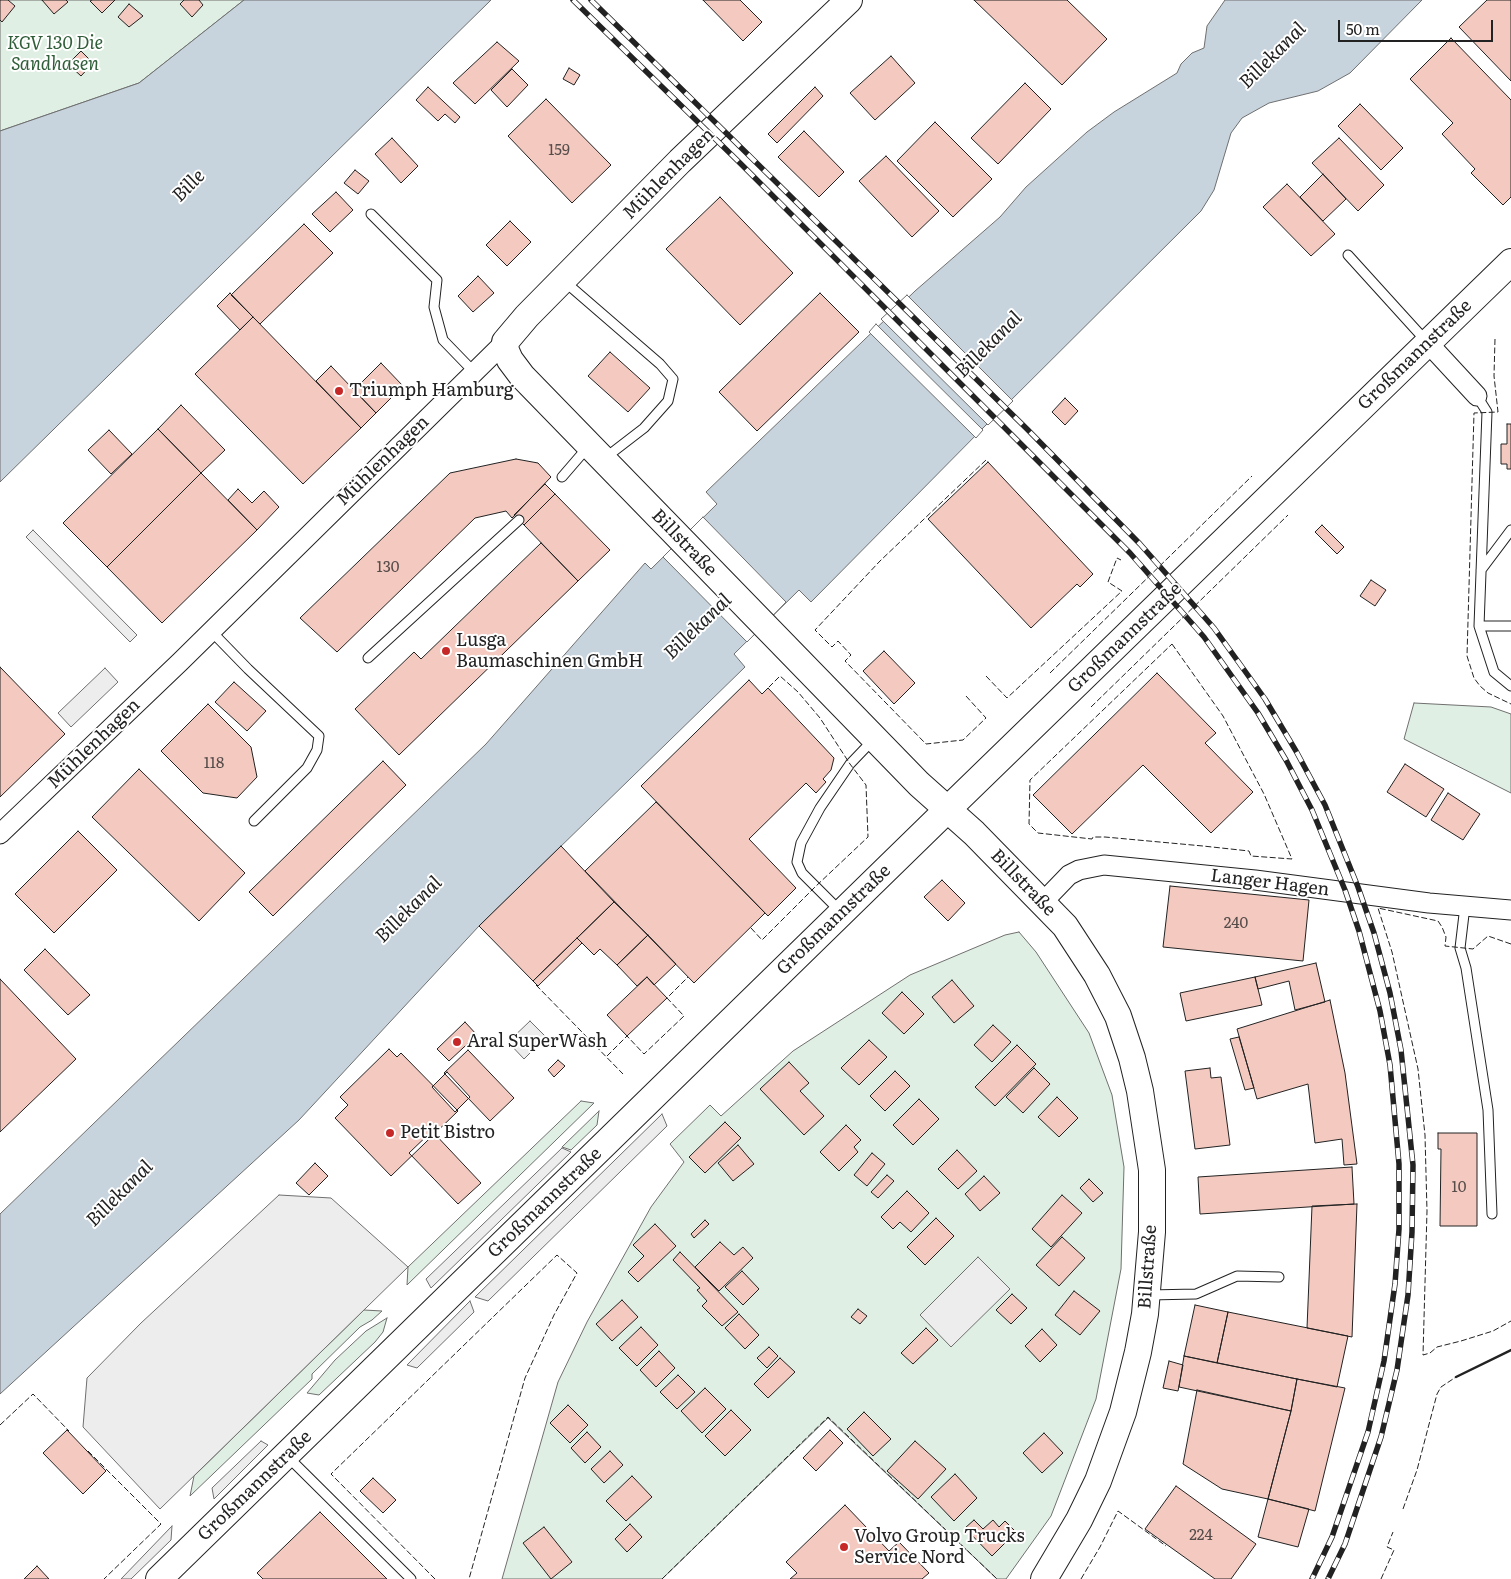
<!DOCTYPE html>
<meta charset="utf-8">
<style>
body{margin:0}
#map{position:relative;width:1511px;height:1579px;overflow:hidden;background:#fff;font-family:Literata,serif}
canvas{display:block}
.scale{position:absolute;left:1338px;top:20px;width:155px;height:22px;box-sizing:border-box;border:2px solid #222;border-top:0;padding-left:6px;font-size:15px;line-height:18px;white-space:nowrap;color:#222;-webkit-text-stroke:4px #fff;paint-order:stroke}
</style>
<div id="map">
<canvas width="1511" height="1579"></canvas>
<div class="scale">50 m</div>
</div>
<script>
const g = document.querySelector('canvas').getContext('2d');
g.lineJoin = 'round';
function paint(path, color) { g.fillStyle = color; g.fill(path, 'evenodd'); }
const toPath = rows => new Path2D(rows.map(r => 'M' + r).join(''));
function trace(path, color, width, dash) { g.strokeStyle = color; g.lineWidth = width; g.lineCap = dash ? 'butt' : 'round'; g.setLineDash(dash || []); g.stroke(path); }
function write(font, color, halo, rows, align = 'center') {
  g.font = font + ' Literata,serif'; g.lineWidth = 4; g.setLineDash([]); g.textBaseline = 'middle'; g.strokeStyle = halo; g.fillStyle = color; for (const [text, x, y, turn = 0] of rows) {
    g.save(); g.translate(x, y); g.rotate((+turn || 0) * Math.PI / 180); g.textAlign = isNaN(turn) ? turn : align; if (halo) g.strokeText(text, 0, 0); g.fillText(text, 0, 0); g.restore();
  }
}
const green = toPath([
 [0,0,244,0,139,83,0,131,0,0],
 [1414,703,1491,707,1511,714,1511,793,1404,739,1414,703],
 [1019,932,1036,952,1089,1033,1112,1095,1124,1167,1121,1269,1096,1399,1051,1516,1006,1579,997,1579,828,1418,662,1579,502,1579,558,1382,587,1322,651,1207,684,1162,670,1144,710,1105,721,1116,793,1051,910,975,1005,935,1019,932],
 [581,1101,594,1103,407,1285,408,1267,581,1101],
 [599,1111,597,1125,571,1150,562,1147,599,1111],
 [364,1310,382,1311,372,1320,360,1327,312,1374,312,1379,190,1496,194,1476,364,1310],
 [387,1318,383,1332,375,1342,319,1395,307,1393,335,1360,366,1331,387,1318]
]);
paint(green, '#e0efe3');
trace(green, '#6f6f6f', 1);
const parking = toPath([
 [33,530,137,635,130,642,26,537,33,530],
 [105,668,118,682,71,727,58,713,105,668],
 [530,1021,546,1037,524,1059,508,1042,530,1021],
 [662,1114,667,1126,488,1301,475,1297,662,1114],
 [562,1148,571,1152,431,1288,426,1279,562,1148],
 [279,1195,331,1198,408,1267,160,1509,83,1427,87,1378,141,1323,279,1195],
 [978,1257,1010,1289,951,1347,920,1315,978,1257],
 [470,1301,474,1312,417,1368,407,1365,470,1301],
 [261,1441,268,1445,214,1499,212,1488,261,1441],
 [172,1526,171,1540,131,1579,121,1579,172,1526]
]);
paint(parking, '#ededed');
trace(parking, '#6f6f6f', 1);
const water = toPath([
 [244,0,491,0,0,482,0,131,139,83,244,0],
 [1225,0,1422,0,1350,73,1318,91,1269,103,1242,118,1231,133,1214,190,1201,211,987,424,811,602,799,590,734,654,745,667,479,926,299,1120,0,1394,0,1214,486,744,645,563,651,569,717,504,706,492,915,291,1000,217,1026,187,1087,132,1114,112,1177,73,1181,64,1192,53,1204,48,1207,26,1225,0]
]);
paint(water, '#c7d3dd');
trace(water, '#6f6f6f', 1);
const pier = toPath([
 [907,295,1013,401,988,425,881,319,907,295],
 [876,324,983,430,976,438,869,332,876,324],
 [703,517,786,602,747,642,663,557,703,517]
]);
paint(pier, '#fff');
trace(pier, '#6f6f6f', 1);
const building = toPath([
 [0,0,8,0,15,6,2,22,0,20,0,0],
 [42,0,66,0,68,2,54,14,42,0],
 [92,0,115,0,102,13,90,1,92,0],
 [184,0,199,0,203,5,192,17,180,4,184,0],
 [703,0,740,0,762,22,743,41,703,0],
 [974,0,1067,0,1107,39,1062,85,974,0],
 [1487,0,1511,0,1511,81,1459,27,1487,0],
 [129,4,143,16,129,27,118,17,129,4],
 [1451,38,1511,100,1511,197,1503,205,1471,173,1475,169,1442,134,1453,123,1410,79,1451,38],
 [497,42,519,61,475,104,453,83,497,42],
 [81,51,93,63,81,76,68,64,81,51],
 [891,56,915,83,875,120,850,93,891,56],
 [569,68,580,75,574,85,563,79,569,68],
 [512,69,528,85,507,107,491,90,512,69],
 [1025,83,1051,109,998,164,971,138,1025,83],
 [428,87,460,117,455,123,445,114,438,121,416,100,428,87],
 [815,87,823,96,777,143,768,134,815,87],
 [546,99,611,165,572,203,508,136,546,99],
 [1360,104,1403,148,1381,170,1338,126,1360,104],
 [935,122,992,179,953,217,897,161,935,122],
 [804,131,844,172,819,197,778,157,804,131],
 [392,138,418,166,401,183,375,154,392,138],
 [1339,138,1384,185,1358,211,1312,163,1339,138],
 [886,156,939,211,912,237,859,181,886,156],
 [355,170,369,181,358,194,344,183,355,170],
 [1323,174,1346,199,1323,221,1300,197,1323,174],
 [1287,184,1335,234,1311,256,1263,207,1287,184],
 [336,192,353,210,330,232,312,214,336,192],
 [720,197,793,273,740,325,666,249,720,197],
 [510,221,531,242,507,266,486,245,510,221],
 [304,224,333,253,260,324,231,295,304,224],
 [478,276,494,293,473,312,458,296,478,276],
 [230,293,253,317,240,330,217,306,230,293],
 [820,293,859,332,757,431,719,392,820,293],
 [253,317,361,428,303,484,195,374,253,317],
 [610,352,650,388,628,412,588,376,610,352],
 [381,363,403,386,376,413,354,390,381,363],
 [331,366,376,413,361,428,316,381,331,366],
 [1065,398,1078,411,1065,425,1052,412,1065,398],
 [181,405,225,450,201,473,158,429,181,405],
 [1507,424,1511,424,1511,469,1507,469,1507,464,1501,464,1501,444,1507,444,1507,424],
 [158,429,201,473,107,567,63,523,158,429],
 [109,430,132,454,111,474,88,450,109,430],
 [516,459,538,463,551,477,512,518,506,511,475,518,337,652,300,618,450,473,516,459],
 [988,462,1093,574,1080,587,1077,584,1031,628,928,519,988,462],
 [201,473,257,530,162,623,107,567,201,473],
 [545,484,555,494,524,525,514,515,545,484],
 [238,489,252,503,264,491,279,507,257,530,228,500,238,489],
 [555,494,610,550,578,581,524,525,555,494],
 [1322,525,1344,547,1337,554,1315,532,1322,525],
 [541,543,578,581,399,755,355,709,414,652,421,659,541,543],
 [1371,580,1386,590,1375,606,1360,596,1371,580],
 [884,651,915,683,894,704,863,671,884,651],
 [0,667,65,734,0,797,0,667],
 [1157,673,1216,733,1205,743,1253,792,1211,833,1143,765,1072,834,1033,795,1157,673],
 [749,680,762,694,768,688,834,758,831,770,823,779,826,782,816,793,806,783,749,839,796,888,768,916,641,786,749,680],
 [234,682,266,711,247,731,215,702,234,682],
 [208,704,251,747,257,777,237,798,203,793,161,751,208,704],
 [383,761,406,785,273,916,249,892,383,761],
 [1405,764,1444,789,1426,817,1387,792,1405,764],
 [139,769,245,873,199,921,92,817,139,769],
 [1448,793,1480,814,1463,840,1431,820,1448,793],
 [656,802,765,913,694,983,585,871,656,802],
 [78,831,117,870,54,933,15,894,78,831],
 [561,846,614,902,533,981,479,926,561,846],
 [942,880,965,903,948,921,924,897,942,880],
 [1170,886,1309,900,1303,961,1163,947,1170,886],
 [614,902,648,935,617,965,600,949,594,955,577,938,614,902],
 [648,935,676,964,654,985,647,977,637,986,617,965,648,935],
 [577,938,582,943,538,986,533,981,577,938],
 [45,949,90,995,68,1015,24,970,45,949],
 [1316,963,1325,1002,1295,1010,1289,981,1258,989,1255,977,1316,963],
 [647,977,667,998,627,1036,607,1015,647,977],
 [1255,977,1262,1005,1186,1021,1180,993,1255,977],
 [0,979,76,1059,0,1132,0,979],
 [952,980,974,1006,954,1023,932,997,952,980],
 [902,992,924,1014,904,1034,882,1013,902,992],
 [1330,1000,1345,1073,1357,1164,1344,1165,1342,1139,1315,1143,1308,1084,1257,1099,1237,1029,1330,1000],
 [465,1022,477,1035,449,1061,437,1049,465,1022],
 [993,1025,1011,1042,992,1062,974,1045,993,1025],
 [1239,1037,1254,1088,1245,1090,1230,1039,1239,1037],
 [869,1040,887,1057,859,1085,841,1068,869,1040],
 [1017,1045,1036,1064,995,1106,975,1087,1017,1045],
 [389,1049,397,1057,401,1053,458,1111,391,1176,335,1118,348,1105,340,1097,389,1049],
 [468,1050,514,1098,490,1121,444,1073,468,1050],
 [558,1060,565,1066,554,1077,548,1070,558,1060],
 [789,1062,809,1083,800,1091,824,1116,804,1135,760,1089,789,1062],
 [1034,1068,1050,1084,1023,1113,1006,1097,1034,1068],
 [1210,1068,1211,1078,1221,1077,1230,1145,1195,1149,1185,1071,1210,1068],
 [895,1071,910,1086,885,1111,870,1096,895,1071],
 [447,1072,470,1097,455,1112,432,1087,447,1072],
 [1057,1097,1078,1118,1059,1137,1038,1117,1057,1097],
 [919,1099,939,1119,913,1145,893,1125,919,1099],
 [725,1122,741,1138,705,1173,689,1157,725,1122],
 [846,1125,861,1140,854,1147,858,1152,839,1171,820,1152,846,1125],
 [432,1131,481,1183,458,1204,409,1153,432,1131],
 [1438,1133,1477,1133,1477,1226,1440,1226,1441,1149,1438,1149,1438,1133],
 [738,1145,754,1164,733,1181,718,1163,738,1145],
 [957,1150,977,1171,958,1189,938,1169,957,1150],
 [872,1153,885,1164,867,1186,854,1175,872,1153],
 [315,1163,328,1176,309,1195,296,1183,315,1163],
 [1352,1167,1354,1204,1200,1214,1198,1177,1352,1167],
 [887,1175,894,1181,878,1198,871,1192,887,1175],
 [984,1176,1000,1193,980,1211,965,1194,984,1176],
 [1089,1179,1103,1193,1093,1202,1080,1188,1089,1179],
 [907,1191,929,1213,911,1232,900,1222,893,1229,881,1217,907,1191],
 [1062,1195,1082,1213,1051,1247,1032,1229,1062,1195],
 [1357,1204,1352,1337,1307,1328,1312,1206,1357,1204],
 [936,1218,954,1236,925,1265,907,1247,936,1218],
 [705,1220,709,1224,694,1238,691,1234,705,1220],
 [655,1224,676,1246,638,1282,628,1272,644,1256,633,1245,655,1224],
 [1062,1237,1085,1258,1059,1286,1036,1265,1062,1237],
 [720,1242,734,1255,743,1247,753,1258,719,1291,695,1267,720,1242],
 [680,1252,738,1312,722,1326,702,1306,707,1301,697,1290,700,1288,673,1260,680,1252],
 [742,1271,759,1289,743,1305,725,1287,742,1271],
 [1074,1291,1100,1311,1080,1335,1055,1315,1074,1291],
 [1012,1294,1027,1308,1011,1324,996,1310,1012,1294],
 [622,1300,638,1317,612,1341,596,1324,622,1300],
 [1195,1305,1228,1312,1217,1363,1184,1356,1195,1305],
 [858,1309,867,1316,860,1324,851,1317,858,1309],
 [1228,1312,1348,1336,1337,1387,1217,1363,1228,1312],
 [739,1314,759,1335,745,1349,725,1328,739,1314],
 [641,1327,658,1345,637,1366,619,1348,641,1327],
 [926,1328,938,1340,913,1364,901,1353,926,1328],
 [1042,1329,1057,1345,1040,1362,1025,1346,1042,1329],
 [769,1347,778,1356,767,1368,757,1358,769,1347],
 [659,1351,675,1368,656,1387,640,1370,659,1351],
 [1184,1356,1297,1379,1291,1411,1179,1387,1184,1356],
 [780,1358,795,1372,768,1398,754,1384,780,1358],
 [1169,1361,1183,1365,1178,1391,1163,1388,1169,1361],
 [678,1375,695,1392,677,1409,660,1392,678,1375],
 [1297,1379,1345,1388,1315,1511,1268,1499,1291,1411,1297,1379],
 [705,1388,726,1409,702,1433,681,1411,705,1388],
 [1197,1390,1291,1411,1268,1499,1222,1489,1183,1464,1197,1390],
 [568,1405,588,1425,570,1443,550,1423,568,1405],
 [731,1410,751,1430,725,1456,705,1436,731,1410],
 [864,1412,891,1439,873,1456,847,1429,864,1412],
 [67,1430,106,1471,83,1494,43,1453,67,1430],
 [830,1430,843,1443,816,1471,803,1458,830,1430],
 [587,1432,601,1447,585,1463,571,1448,587,1432],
 [1044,1433,1063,1453,1042,1473,1023,1453,1044,1433],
 [915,1441,946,1469,918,1499,887,1471,915,1441],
 [610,1451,623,1465,604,1483,591,1469,610,1451],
 [955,1474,977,1498,954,1521,931,1497,955,1474],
 [632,1476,652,1497,626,1521,606,1501,632,1476],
 [373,1478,396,1500,383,1513,360,1491,373,1478],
 [1176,1486,1256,1544,1231,1579,1215,1579,1145,1529,1176,1486],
 [1268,1499,1309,1509,1298,1547,1258,1537,1268,1499],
 [845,1505,889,1551,899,1542,929,1573,922,1579,790,1579,797,1573,786,1562,845,1505],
 [320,1512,387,1579,263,1579,257,1573,320,1512],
 [974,1520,983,1529,993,1520,999,1527,1005,1521,1016,1532,992,1556,965,1528,974,1520],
 [630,1524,642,1537,627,1552,615,1539,630,1524],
 [544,1527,572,1562,551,1579,523,1543,544,1527],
 [37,1566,49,1579,24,1579,37,1566]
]);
paint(building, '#f3c9c0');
trace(building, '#222', 1);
const lane = toPath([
 [371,214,437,280,434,307,443,340,474,372],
 [1348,255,1426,341],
 [564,281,660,364,673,379,668,401,644,428,605,458],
 [1477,396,1487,412,1479,626,1494,672,1511,686],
 [562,477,587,448],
 [1481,570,1511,530],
 [1479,626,1511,626],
 [211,631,248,669,319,736,317,750,307,768,254,821],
 [368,658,519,520],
 [1465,906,1460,948,1466,968,1488,1110,1492,1214],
 [840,911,802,873,797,862,801,843,820,808,850,764,873,740],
 [1149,1295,1196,1294,1237,1276,1279,1277],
 [288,1457,411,1579]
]);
const street = toPath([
 [1428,343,1477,396],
 [0,834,180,662,505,342],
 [1042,903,1069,875,1079,870,1104,865,1255,880,1429,903,1511,910]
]);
const secondary = toPath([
 [849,0,680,161,527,316,505,342,506,351,510,360,522,376,919,784,974,833,1065,926,1097,975,1118,1016,1132,1058,1140,1091,1152,1170,1152,1232,1145,1314,1138,1352,1123,1412,1098,1481,1079,1520,1044,1579],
 [159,1579,948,809,1511,262]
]);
trace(lane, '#222', 11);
trace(street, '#222', 21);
trace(secondary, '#222', 28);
trace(lane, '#fff', 9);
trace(street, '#fff', 19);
trace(secondary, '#fff', 26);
const rail = toPath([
 [573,0,741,164,1130,553,1204,637,1258,713,1286,760,1312,810,1345,890,1359,931,1380,1011,1390,1065,1399,1164,1399,1229,1395,1284,1384,1361,1368,1432,1332,1537,1312,1579],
 [591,0,1027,429,1140,544,1214,628,1265,699,1296,751,1325,805,1358,887,1374,933,1390,993,1401,1050,1413,1165,1412,1232,1408,1295,1397,1370,1381,1437,1345,1544,1328,1579]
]);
trace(rail, '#222', 5.5);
trace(rail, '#fff', 4, [11]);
trace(toPath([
 [1495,339,1494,376,1498,412,1474,413,1467,656,1474,678,1480,686,1488,693,1511,704],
 [1172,644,1223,716,1264,794,1292,859,1251,856,1249,851,1203,846,1105,837,1093,837,1092,839,1038,833,1029,824,1030,780,1172,644],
 [1050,673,1252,476],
 [986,676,1007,698,1122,591,1108,582,1117,558,1121,560],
 [966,696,986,718,963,740,926,744,845,661,851,655,838,641,832,647,815,630,880,561,986,460,988,462],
 [1091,707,1288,515],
 [751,928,762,940,815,887,868,837,866,785,850,764,820,718,798,692,780,676,768,688],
 [1511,944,1488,936,1473,949,1445,946,1446,937,1442,927,1438,921,1378,908,1392,952,1418,1069,1425,1135,1427,1211,1423,1355,1430,1353,1437,1347,1461,1341,1493,1331,1511,1321],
 [536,985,623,1074],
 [607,1056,627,1036,644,1054,684,1016,667,998,688,977],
 [0,1425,33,1394,69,1431],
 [88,1451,161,1524,104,1579],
 [1403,1509,1417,1470,1437,1394,1441,1387,1456,1377],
 [435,1579,331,1474,557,1255,577,1273,554,1315,525,1378,469,1579],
 [662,1579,828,1417,997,1579],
 [1081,1579,1100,1547,1118,1511,1166,1546],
 [1381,1579,1394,1550,1387,1547,1393,1532]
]), '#222', 1, [6, 2.5]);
trace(toPath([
 [1456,1377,1511,1350]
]), '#222', 2.5);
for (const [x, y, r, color] of [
 [339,391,5,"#c62828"],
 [446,651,5,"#c62828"],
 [457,1042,5,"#c62828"],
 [390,1133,5,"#c62828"],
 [844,1547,5,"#c62828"]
]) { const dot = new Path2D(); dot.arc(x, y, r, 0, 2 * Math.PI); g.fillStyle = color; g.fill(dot); trace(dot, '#fff', 2); }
write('15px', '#564c4a', null, [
 ["159",559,151],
 ["130",388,568],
 ["118",214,764],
 ["240",1236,924],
 ["10",1459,1188],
 ["224",1201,1536]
]);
write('italic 18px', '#2f5e38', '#fff', [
 ["KGV 130 Die",55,44],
 ["Sandhasen",55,65]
]);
write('18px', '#222', '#fff', [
 ["Mühlenhagen",669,174,-45],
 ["Großmannstraße",1415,355,-44],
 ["Mühlenhagen",383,461,-44],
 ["Billstraße",684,543,46],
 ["Großmannstraße",1125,638,-44],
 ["Mühlenhagen",94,744,-44],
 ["Billstraße",1023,883,46],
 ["Langer Hagen",1270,883,7],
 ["Großmannstraße",834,920,-44],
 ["Großmannstraße",545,1203,-44],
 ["Billstraße",1148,1267,-86],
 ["Großmannstraße",255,1486,-44]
]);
write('18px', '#222', '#fff', [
 ["Triumph Hamburg",349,391],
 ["Lusga",456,641],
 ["Baumaschinen GmbH",456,662],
 ["Aral SuperWash",467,1042],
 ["Petit Bistro",400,1133],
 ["Volvo Group Trucks",854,1537],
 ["Service Nord",854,1558]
], 'left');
write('italic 19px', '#222', '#fff', [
 ["Billekanal",1273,56,-45],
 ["Bille",189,186,-45],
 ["Billekanal",989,345,-45],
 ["Billekanal",698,627,-44],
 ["Billekanal",409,910,-45],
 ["Billekanal",120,1194,-45]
]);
</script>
